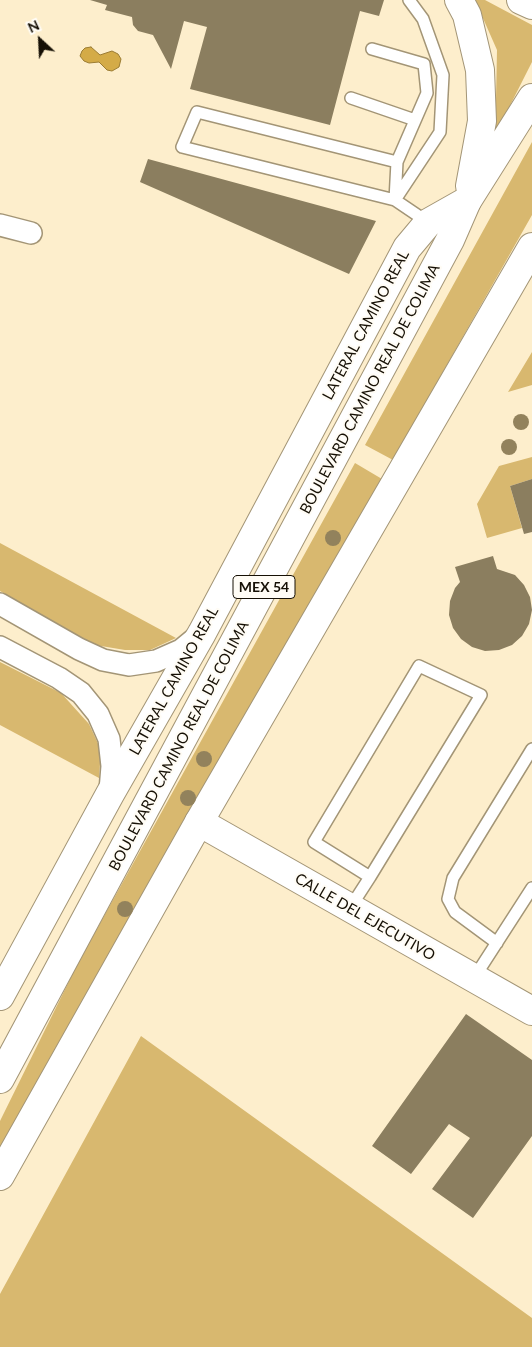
<!DOCTYPE html>
<style>
body{margin:0}
#map{position:relative;width:532px;height:1347px;overflow:hidden;background:#fdeecc;font-family:Lato,sans-serif}
canvas{display:block}
.north{position:absolute;left:15px;top:15px;width:50px;height:50px;-webkit-text-stroke:4px #fffcf5;paint-order:stroke;rotate:335deg;font-size:14px;font-weight:700;line-height:20px;text-align:center;color:#161005}
.north::after{content:'';display:block;margin:auto;width:18px;height:22px;background:#161005;clip-path:polygon(50% 0,100% 100%,50% 72%,0 100%)}
</style>
<div id="map">
<canvas width="532" height="1347"></canvas>
<div class="north">N</div>
</div>
<script>
const g = document.querySelector('canvas').getContext('2d');
g.lineJoin = 'round';
function paint(path, color) { g.fillStyle = color; g.fill(path, 'evenodd'); }
const toPath = rows => new Path2D(rows.map(r => 'M' + r).join(''));
function trace(path, color, width, dash) { g.strokeStyle = color; g.lineWidth = width; g.lineCap = dash ? 'butt' : 'round'; g.setLineDash(dash || []); g.stroke(path); }
function write(font, color, halo, rows, align = 'center') {
  g.font = font + ' Lato,sans-serif'; g.lineWidth = 4; g.setLineDash([]); g.textBaseline = 'middle'; g.strokeStyle = halo; g.fillStyle = color; for (const [text, x, y, turn = 0] of rows) {
    g.save(); g.translate(x, y); g.rotate((+turn || 0) * Math.PI / 180); g.textAlign = isNaN(turn) ? turn : align; if (halo) g.strokeText(text, 0, 0); g.fillText(text, 0, 0); g.restore();
  }
}
paint(toPath([
 [471,0,485,0,532,25,532,62,487,151,496,100,497,50,482,16],
 [532,142,532,215,393,460,365,445],
 [532,352,532,385,508,392],
 [532,457,532,479,510,486,522,528,487,538,477,504,499,466],
 [355,463,382,479,0,1152,0,1121,78,963],
 [0,543,176,638,150,650,125,650,95,645,0,591],
 [0,662,61,693,89,724,101,750,99,778,0,725],
 [141,1036,532,1318,532,1347,0,1347,0,1294]
]), '#d8b86f');
const water = toPath([
 [91,47,100,55,112,51,118,54,121,59,119,67,112,71,107,70,99,62,89,63,84,61,80,56,82,51,85,48,91,47]
]);
paint(water, '#d4ab47');
trace(water, '#9b7c33', 1);
paint(toPath([
 [90,0,384,0,379,16,360,11,330,125,190,89,207,27,184,21,171,69,153,35,138,31,133,25,132,17,105,10,107,5],
 [148,159,376,221,349,274,140,182],
 [532,479,532,532,524,534,510,486],
 [493,556,497,569,515,575,524,585,530,597,532,610,529,624,522,636,512,645,499,650,485,651,472,647,461,639,453,628,449,615,450,601,455,588,460,582,455,567],
 [466,1014,532,1060,532,1136,473,1218,432,1189,470,1138,449,1124,411,1174,372,1146]
]), '#8b7e5f');
const lane = toPath([
 [372,49,424,64,427,93,397,162,395,200,429,223],
 [351,98,415,120],
 [397,162,197,112,182,147,395,200,440,132,443,75,423,19,409,0],
 [350,908,370,877,481,695,419,666,314,842,370,877],
 [497,943,455,912,448,899,453,878,532,749],
 [474,978,532,888]
]);
const street = toPath([
 [0,225,31,233],
 [0,604,79,649,103,660,129,665,156,661,181,650,198,636],
 [0,647,59,678,81,693,98,714,109,739,112,766,110,791]
]);
const secondary = toPath([
 [521,0,532,5],
 [199,822,532,1011],
 [0,996,110,794,202,633,407,248,428,223,467,201]
]);
const primary = toPath([
 [459,0,467,15,480,70,482,121,470,186],
 [0,1079,450,240,467,201,532,98],
 [0,1176,199,822,532,247]
]);
trace(lane, '#a39576', 14);
trace(street, '#a39576', 24);
trace(secondary, '#a39576', 30);
trace(primary, '#a39576', 30);
trace(lane, '#fff', 11);
trace(street, '#fff', 21);
trace(secondary, '#fff', 28);
trace(primary, '#fff', 28);
g.fillStyle = '#92825c';
for (const [x, y] of [
 [521,422],
 [509,447],
 [333,538],
 [204,759],
 [188,798],
 [125,909]
]) { g.beginPath(); g.arc(x, y, 8, 0, 2 * Math.PI); g.fill(); }
for (const [x, y, w] of [
 [264,587,62]
]) { const box = new Path2D(); box.roundRect(x - w / 2, y - 11.5, w, 23, 4); g.fillStyle = '#fffcf5'; g.fill(box); trace(box, '#161005', 1); }
write('bold 14px', '#161005', null, [
 ["MEX 54",264,587]
]);
write('15px', '#161005', '#fffcf5', [
 ["LATERAL CAMINO REAL",366,325,-62],
 ["BOULEVARD CAMINO REAL DE COLIMA",370,389,-62],
 ["LATERAL CAMINO REAL",174,681,-61],
 ["BOULEVARD CAMINO REAL DE COLIMA",179,746,-62],
 ["CALLE DEL EJECUTIVO",365,917,30]
]);
</script>
